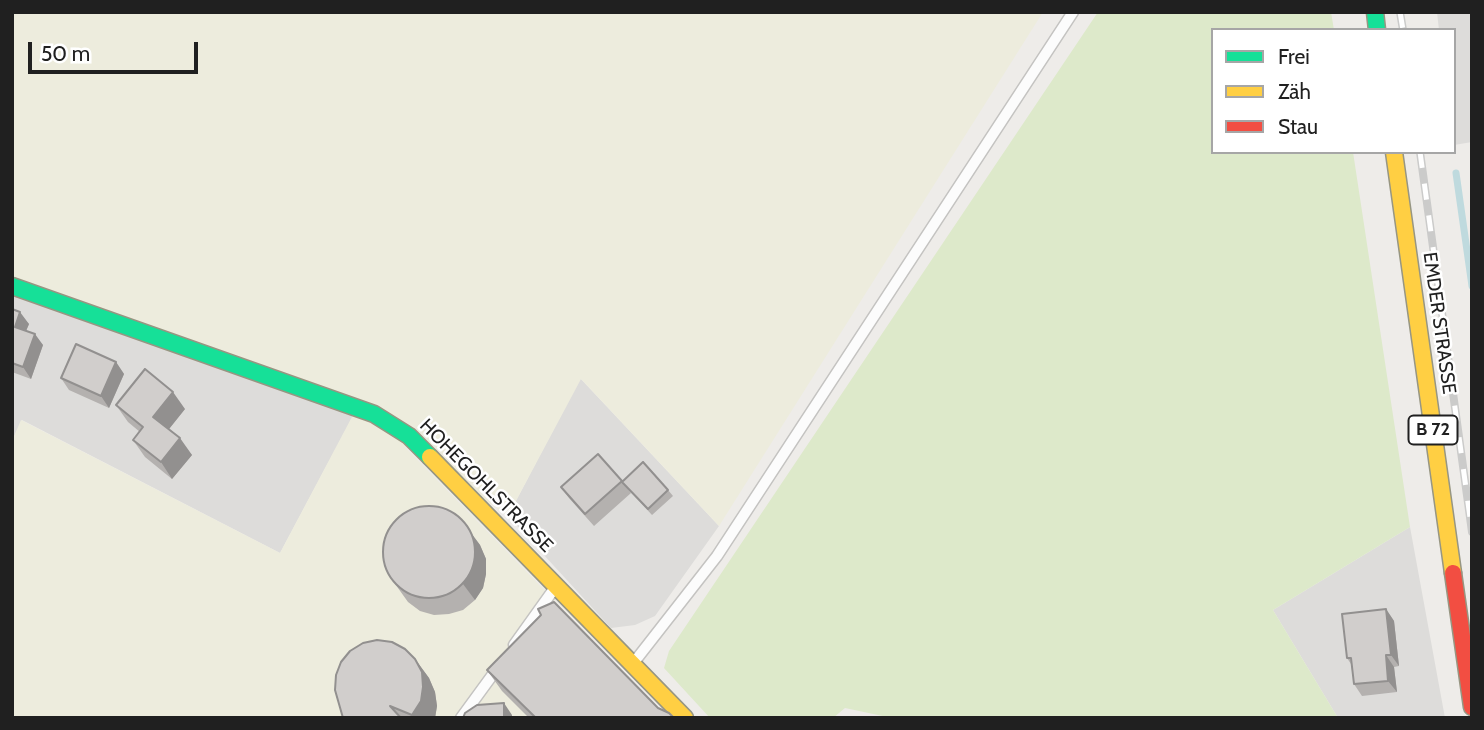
<!DOCTYPE html>
<meta charset="utf-8">
<style>
body{margin:0}
#map{position:relative;width:1484px;height:730px;overflow:hidden;background:#eeece9;font-family:Cabin,sans-serif}
canvas{display:block}
.frame{position:absolute;inset:0;border:14px solid #202020;pointer-events:none}
.legend{position:absolute;left:1211px;top:28px;width:245px;height:126px;box-sizing:border-box;background:#fff;border:2px solid #a6a6a6;margin:0;padding:9px 12px;list-style:none;font-size:21px;color:#202020}
.legend li{display:flex;align-items:center;gap:14px;height:35px}
.legend b{width:35px;border:2px solid #a6a6a6}
.scale{position:absolute;left:28px;top:42px;width:170px;height:32px;box-sizing:border-box;border:4px solid #202020;border-top:0;padding-left:9px;font-size:21px;line-height:24px;white-space:nowrap;color:#202020;-webkit-text-stroke:5px #fff;paint-order:stroke}
</style>
<div id="map">
<canvas width="1484" height="730"></canvas>
<div class="frame"></div>
<ul class="legend">
<li><b style="height:9px;background:#16e098"></b>Frei</li>
<li><b style="height:9px;background:#ffcf43"></b>Zäh</li>
<li><b style="height:9px;background:#f24e42"></b>Stau</li>
</ul>
<div class="scale">50 m</div>
</div>
<script>
const g = document.querySelector('canvas').getContext('2d');
g.lineJoin = 'round';
function paint(path, color) { g.fillStyle = color; g.fill(path, 'evenodd'); }
const toPath = rows => new Path2D(rows.map(r => 'M' + r).join(''));
function trace(path, color, width, dash) { g.strokeStyle = color; g.lineWidth = width; g.lineCap = dash ? 'butt' : 'round'; g.setLineDash(dash || []); g.stroke(path); }
function write(font, color, halo, rows, align = 'center') {
  g.font = font + ' Cabin,sans-serif'; g.lineWidth = 5; g.setLineDash([]); g.textBaseline = 'middle'; g.strokeStyle = halo; g.fillStyle = color; for (const [text, x, y, turn = 0] of rows) {
    g.save(); g.translate(x, y); g.rotate((+turn || 0) * Math.PI / 180); g.textAlign = isNaN(turn) ? turn : align; if (halo) g.strokeText(text, 0, 0); g.fillText(text, 0, 0); g.restore();
  }
}
paint(toPath([
 [1437,12,1472,12,1472,142,1454,145,1454,30,1439,30],
 [12,294,355,413,280,553,22,420,12,441],
 [580,378,719,526,655,616,635,625,611,628,508,516],
 [1410,527,1445,718,1338,718,1273,610]
]), '#dddcda');
paint(toPath([
 [12,12,1043,12,719,526,581,379,508,516,403,445,669,718,12,718,12,441,21,420,280,553,354,413,12,294]
]), '#edecdd');
paint(toPath([
 [1098,12,1331,12,1334,30,1213,30,1213,152,1353,152,1410,527,1273,610,1338,718,892,718,845,708,833,718,710,718,664,668,669,651]
]), '#dde9ca');
trace(toPath([
 [1456,173,1472,286]
]), '#bfdade', 7);
const lane = toPath([
 [514,645,554,589],
 [635,661,717,556,1073,12],
 [461,718,499,666]
]);
const fast = toPath([
 [1375,12,1377,30],
 [12,286,374,414,409,436,430,457]
]);
const slow = toPath([
 [1394,152,1453,573],
 [430,457,685,718]
]);
const jam = toPath([
 [1453,573,1472,707]
]);
trace(lane, '#c4c3c1', 13);
trace(fast, '#979682', 19);
trace(slow, '#979682', 19);
trace(jam, '#979682', 19);
trace(lane, '#fcfcfc', 10);
trace(fast, '#16e098', 16);
trace(slow, '#ffcf43', 16);
trace(jam, '#f24e42', 16);
const rail = toPath([
 [1400,12,1403,30],
 [1420,152,1472,532]
]);
trace(rail, '#cbcbca', 8);
trace(rail, '#fff', 5, [16]);
paint(toPath([
 [12,309,29,324,26,331,43,345,31,379,12,372],
 [116,362,124,374,109,408,69,390,61,378],
 [116,405,185,409,169,429,192,455,172,479,145,457,133,440,140,432,128,422],
 [622,482,668,490,673,496,652,515,627,488,631,493,594,526,569,498,561,487],
 [468,529,480,545,486,559,486,574,483,588,475,600,463,610,449,614,434,615,420,611,408,602,388,574],
 [1386,609,1394,621,1399,666,1394,667,1397,692,1362,696,1354,684,1351,664,1347,658],
 [415,659,429,678,435,692,437,706,435,718,343,718],
 [487,670,658,708,674,718,529,718,502,691]
]), '#b4b1af');
paint(toPath([
 [20,312,29,324,23,338,15,327],
 [35,334,43,345,31,379,23,367],
 [116,362,124,374,109,408,101,396],
 [173,392,185,409,165,434,153,417],
 [180,438,192,455,172,479,161,462],
 [468,529,480,545,486,559,486,574,483,588,475,600,463,584],
 [1386,609,1394,621,1399,666,1391,655],
 [1386,655,1394,667,1397,692,1388,681],
 [415,659,429,678,435,692,437,706,435,718,414,718,412,715],
 [504,703,512,715,512,718,504,718]
]), '#92908f');
const building = toPath([
 [12,309,20,312,15,327,35,334,23,367,12,363,12,309],
 [76,344,116,362,101,396,61,378,76,344],
 [145,369,173,392,153,417,180,438,161,462,133,440,143,427,116,405,145,369],
 [598,454,622,481,585,514,561,487,598,454],
 [643,462,668,490,648,509,622,482,643,462],
 '383 552a46 46 0 1 1 92 0a46 46 0 1 1-92 0Z',
 [554,602,658,708,669,713,674,718,536,718,487,670,541,615,538,609,554,602],
 [1386,609,1391,655,1386,655,1388,681,1354,684,1351,658,1347,658,1342,614,1386,609],
 [377,640,392,642,405,649,415,659,422,672,423,687,421,701,412,715,390,706,401,718,343,718,335,690,336,675,341,662,350,651,363,643,377,640],
 [504,703,504,718,463,718,465,713,477,705,504,703]
]);
paint(building, '#d1cecc');
trace(building, '#92908f', 2);
for (const [x, y, w] of [
 [1433,430,49]
]) { const box = new Path2D(); box.roundRect(x - w / 2, y - 14.5, w, 29, 5); g.fillStyle = '#fff'; g.fill(box); trace(box, '#202020', 2); }
write('bold 18px', '#202020', null, [
 ["B 72",1433,430]
]);
write('19px', '#202020', '#fff', [
 ["EMDER STRASSE",1439,323,82],
 ["HOHEGOHLSTRASSE",486,486,45]
]);
</script>
